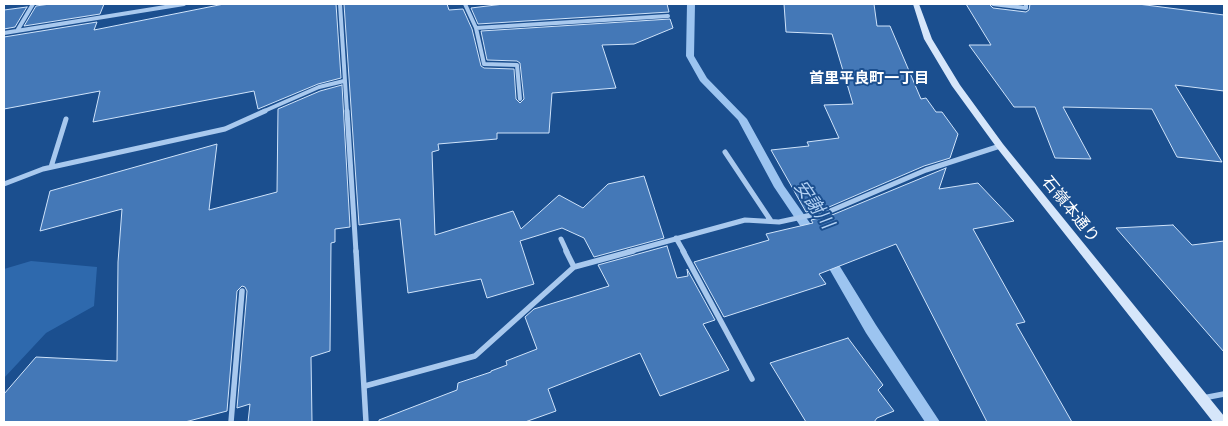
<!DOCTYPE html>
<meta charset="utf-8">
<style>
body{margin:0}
#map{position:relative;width:1228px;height:426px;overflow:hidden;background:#1b4f8f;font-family:"Varela Round",sans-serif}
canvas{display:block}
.frame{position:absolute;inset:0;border:5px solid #fff;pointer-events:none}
</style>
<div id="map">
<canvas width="1228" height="426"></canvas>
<div class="frame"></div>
</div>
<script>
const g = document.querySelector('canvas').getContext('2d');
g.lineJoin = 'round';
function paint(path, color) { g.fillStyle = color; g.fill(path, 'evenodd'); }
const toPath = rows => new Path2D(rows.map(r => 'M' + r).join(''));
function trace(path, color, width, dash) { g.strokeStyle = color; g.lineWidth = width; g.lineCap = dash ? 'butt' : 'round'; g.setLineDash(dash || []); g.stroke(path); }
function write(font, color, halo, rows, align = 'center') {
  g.font = font + ' "Varela Round","Noto Sans JP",sans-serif'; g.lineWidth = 4; g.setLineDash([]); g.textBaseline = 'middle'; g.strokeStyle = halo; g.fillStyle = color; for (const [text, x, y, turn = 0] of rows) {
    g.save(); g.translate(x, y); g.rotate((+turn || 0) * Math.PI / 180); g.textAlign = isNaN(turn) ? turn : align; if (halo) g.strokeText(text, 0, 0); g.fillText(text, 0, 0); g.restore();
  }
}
paint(toPath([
 [31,261,97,267,94,306,46,333,4,378,4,269]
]), '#2e69ad');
paint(toPath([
 [687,4,695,4,694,56,707,78,747,119,784,186,817,233,819,236,817,239,809,239,774,187,738,120,700,81,686,56,687,4],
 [827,251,831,252,876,325,940,422,925,422,866,333,823,258,821,255,823,252,827,251]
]), '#9cc4f0');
const building = toPath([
 [50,4,104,4,100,14,24,26,36,6,50,4],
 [224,4,336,4,341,78,318,84,258,109,254,91,93,122,100,91,4,109,4,37,97,22,94,30,224,4],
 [344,4,447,4,449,10,463,9,472,29,481,66,484,68,514,69,516,99,520,103,524,99,520,63,517,61,487,60,481,31,670,19,673,28,634,44,602,45,616,88,552,93,549,133,497,133,497,139,438,144,439,150,432,152,435,235,513,211,521,229,559,195,583,208,608,184,644,176,664,238,594,257,584,238,562,228,520,241,534,284,487,298,481,279,408,293,400,219,359,225,344,4],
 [504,4,667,4,669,12,478,24,471,8,504,4],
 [784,4,874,4,877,26,890,26,921,99,926,98,936,112,942,112,958,134,950,158,924,166,829,207,806,212,771,150,809,146,807,142,839,138,824,105,853,104,832,34,786,32,784,4],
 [966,4,989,4,993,8,1026,12,1029,10,1030,4,1138,4,1224,15,1224,91,1175,85,1222,162,1177,157,1152,109,1063,107,1091,159,1055,158,1035,107,1014,107,969,45,991,45,966,4],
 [27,7,15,27,4,29,4,10,27,7],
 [342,85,350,227,335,229,335,242,331,243,330,351,311,357,312,422,248,422,250,404,237,408,247,291,245,287,242,286,237,291,227,411,185,422,4,422,4,394,36,357,117,361,118,262,122,209,40,231,50,191,217,144,209,210,277,192,278,109,320,91,342,85],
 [946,168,939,189,978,183,1014,221,973,229,1025,322,1016,324,1072,422,987,422,896,244,819,274,826,284,724,317,694,262,769,240,766,234,813,223,811,220,832,215,946,168],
 [1173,225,1192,245,1224,241,1224,352,1116,228,1173,225],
 [667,246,677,278,688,276,687,269,715,320,703,324,729,370,660,396,640,353,548,389,556,411,525,422,379,422,379,420,457,390,458,383,491,372,491,371,507,365,506,361,537,349,525,317,534,309,609,286,598,265,667,246],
 [848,338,883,385,878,390,894,411,877,418,874,422,806,422,770,363,848,338]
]);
paint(building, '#4478b7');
trace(building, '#cfe3fa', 1);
trace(toPath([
 [340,4,347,112],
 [465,4,476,28,668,16],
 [993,4,1026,8,1026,4],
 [476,28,484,64,517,65,520,99],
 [17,31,33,4],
 [4,33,184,4],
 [262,112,319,87,344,81]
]), '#a9c9ee', 4);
trace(toPath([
 [347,111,356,252],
 [725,152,771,221],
 [51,167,66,119],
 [4,184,43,169,225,129,265,111],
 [676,238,684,252],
 [561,239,567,252],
 [628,252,745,220,779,222,830,211,926,170,1000,146]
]), '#a9c9ee', 5);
trace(toPath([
 [356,251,366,422],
 [683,251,752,379],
 [574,267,633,251],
 [365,386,475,356,574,267,566,251],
 [1203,398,1224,394],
 [231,422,242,291]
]), '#a9c9ee', 5.5);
paint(toPath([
 [913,4,919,4,932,39,960,85,1003,144,1224,416,1224,422,1213,422,997,148,952,86,924,39,913,4]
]), '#d6e6fa');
write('bold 15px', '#fff', '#1b4f8f', [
 ["首里平良町一丁目",869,79]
]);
write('16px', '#fff', '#1b4f8f', [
 ["石嶺本通り",1070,210,51]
]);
write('italic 18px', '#b5d3f5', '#1b4f8f', [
 ["安謝川",813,205,55]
]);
</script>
